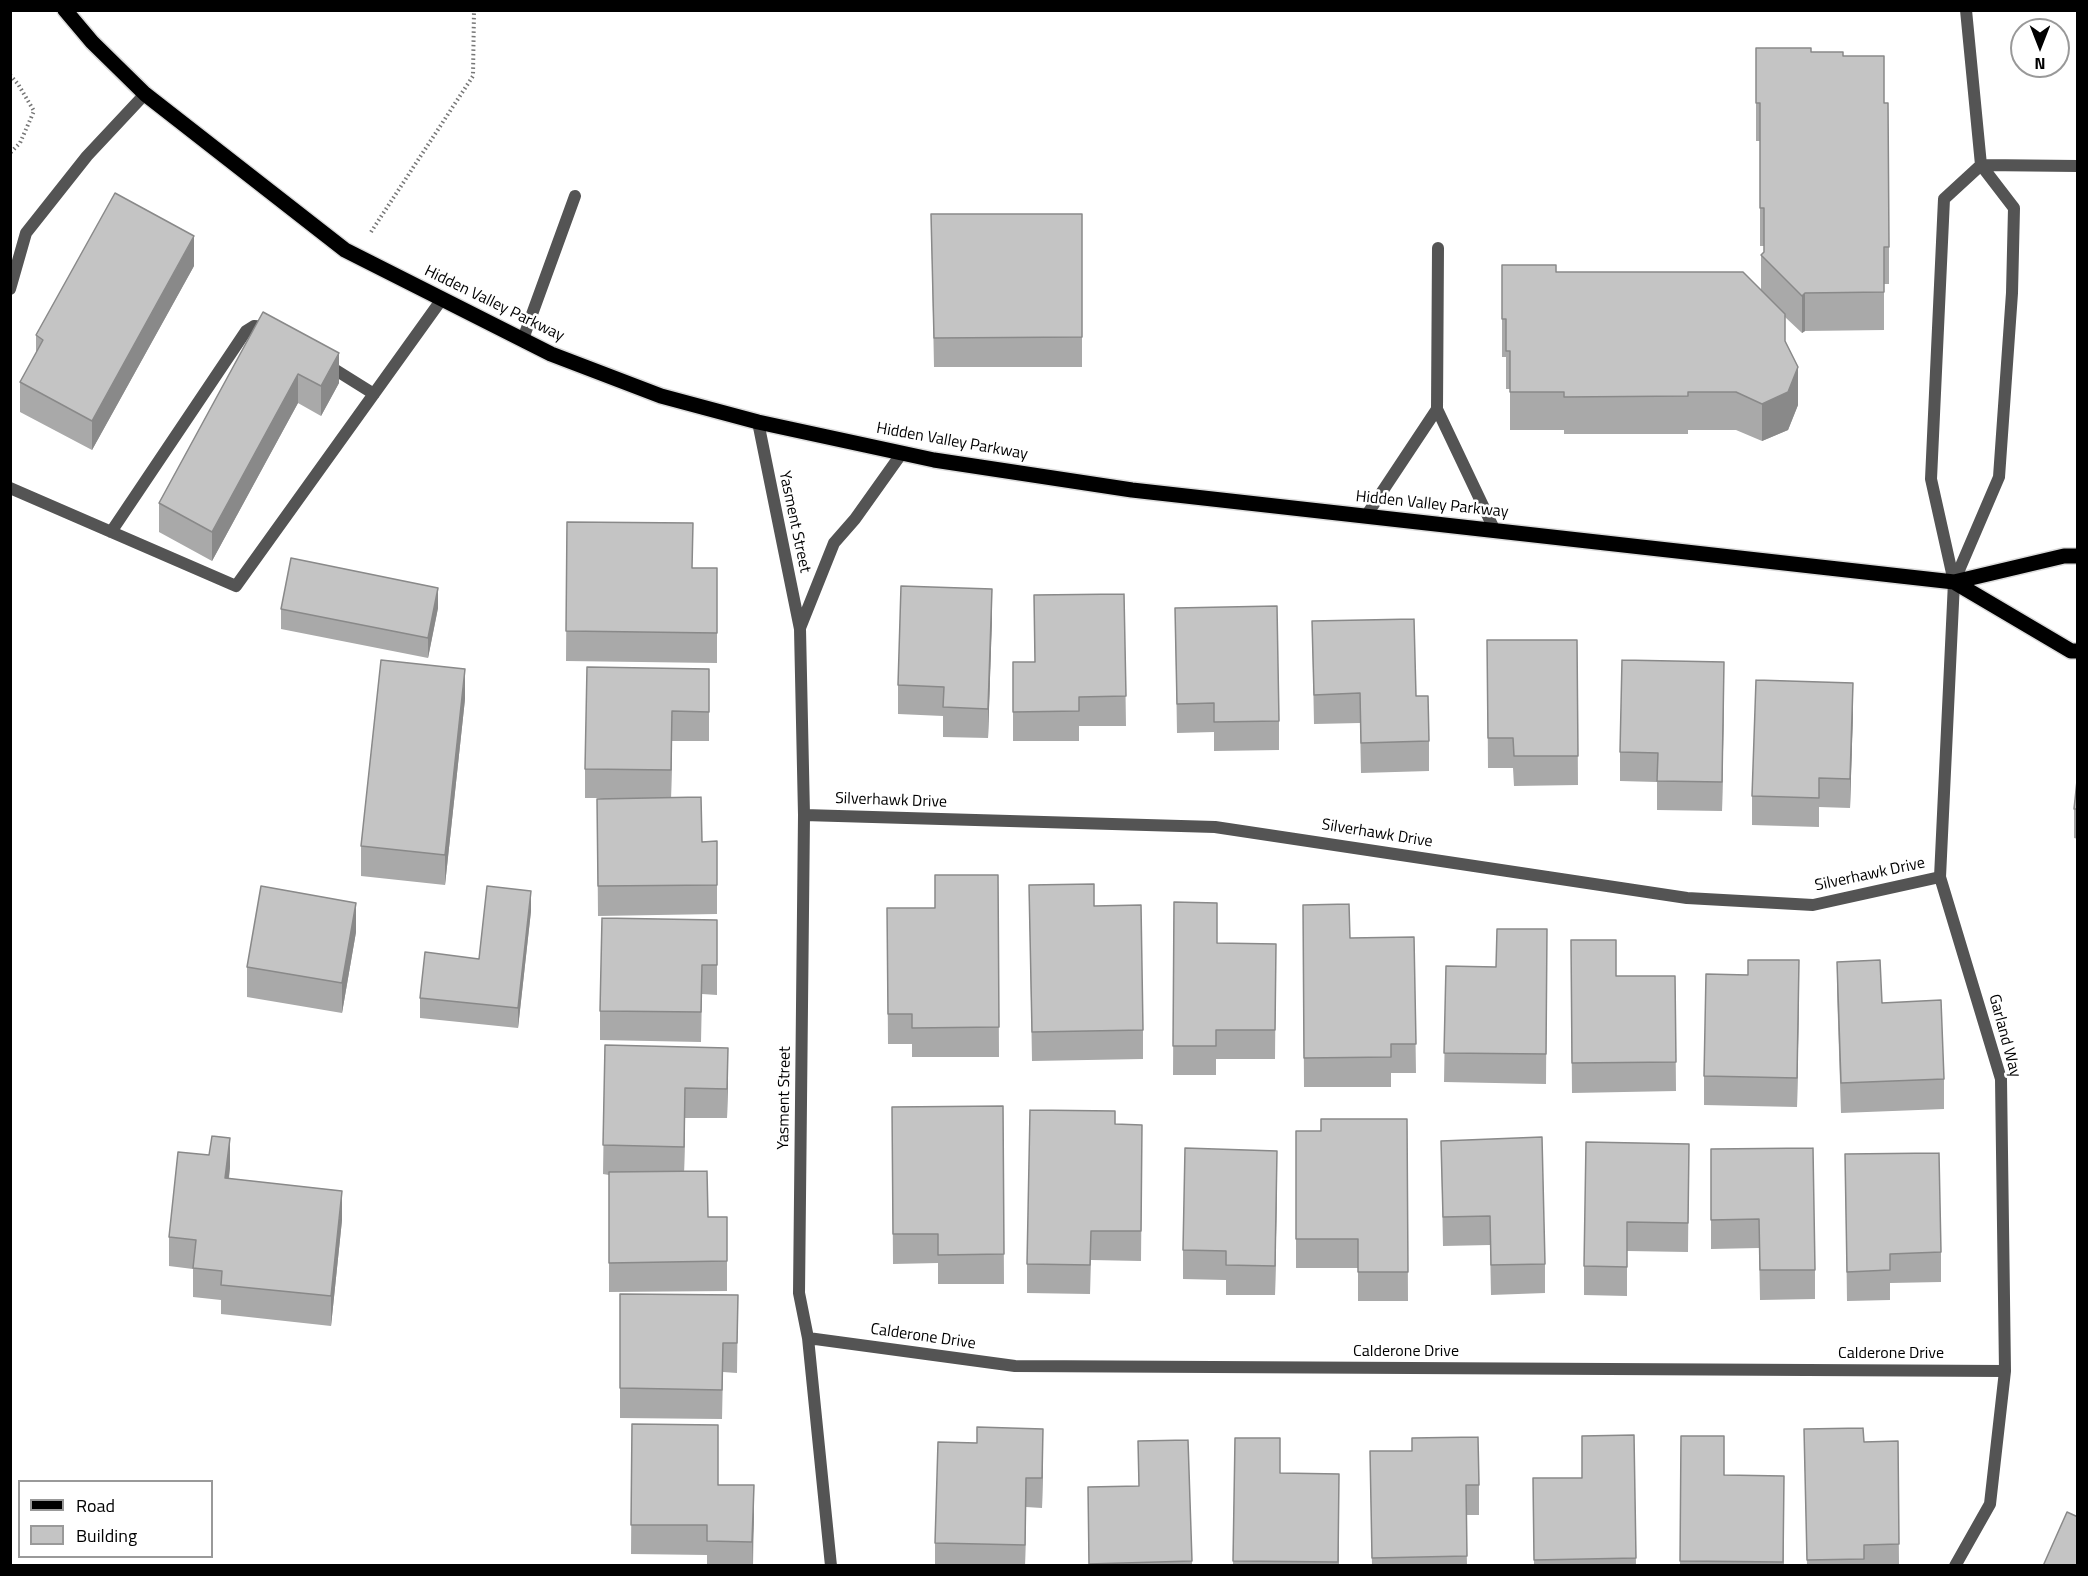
<!DOCTYPE html>
<style>
body{margin:0}
#map{position:relative;width:2088px;height:1576px;overflow:hidden;background:#fff;font-family:"Titillium Web",sans-serif}
canvas{display:block}
.frame{position:absolute;inset:0;border:12px solid #000;pointer-events:none}
.legend{position:absolute;left:18px;top:1480px;width:195px;height:78px;box-sizing:border-box;background:#fff;border:2px solid #999;margin:0;padding:8px 10px;list-style:none;font-size:18px;color:#000}
.legend li{display:flex;align-items:center;gap:12px;height:30px}
.legend b{width:30px;border:2px solid #999}
.north{position:absolute;left:2010px;top:18px;width:60px;height:60px;box-sizing:border-box;background:#fff;border:2px solid #999;border-radius:50%;rotate:180deg;font-size:16px;font-weight:700;line-height:24px;text-align:center;color:#000}
.north::after{content:'';display:block;margin:auto;width:21px;height:27px;background:#000;clip-path:polygon(50% 0,100% 100%,50% 72%,0 100%)}
</style>
<div id="map">
<canvas width="2088" height="1576"></canvas>
<div class="frame"></div>
<ul class="legend">
<li><b style="height:8px;background:#000"></b>Road</li>
<li><b style="height:16px;background:#c4c4c4"></b>Building</li>
</ul>
<div class="north">N</div>
</div>
<script>
const g = document.querySelector('canvas').getContext('2d');
g.lineJoin = 'round';
const toPath = rows => new Path2D(rows.map(r => 'M' + r).join(''));
function trace(path, color, width, dash) { g.strokeStyle = color; g.lineWidth = width; g.lineCap = dash ? 'butt' : 'round'; g.setLineDash(dash || []); g.stroke(path); }
function paint(path, color) { g.fillStyle = color; g.fill(path, 'evenodd'); }
function write(font, color, halo, rows, align = 'center') {
  g.font = font + ' "Titillium Web",sans-serif'; g.lineWidth = 5; g.setLineDash([]); g.textBaseline = 'middle'; g.strokeStyle = halo; g.fillStyle = color; for (const [text, x, y, turn = 0] of rows) {
    g.save(); g.translate(x, y); g.rotate((+turn || 0) * Math.PI / 180); g.textAlign = isNaN(turn) ? turn : align; if (halo) g.strokeText(text, 0, 0); g.fillText(text, 0, 0); g.restore();
  }
}
const primary = toPath([
 [65,10,92,42,145,94,345,250,551,354,661,396,758,422,934,460,1132,490,1954,582,2064,556,2078,556],
 [1954,582,2071,651,2078,651]
]);
trace(primary, '#dbdbdb', 18);
trace(toPath([
 [10,75,18,84,34,111,20,143,10,153],
 [371,232,473,76,474,10]
]), '#767676', 4, [1.5, 3]);
trace(toPath([
 [1438,248,1437,409,1495,531],
 [10,289,26,233,87,156,145,94],
 [523,339,575,196],
 [326,364,374,394],
 [10,488,236,586,442,299],
 [1366,516,1437,409],
 [111,532,246,331,254,326,266,327,271,330],
 [1954,582,1999,477,2012,293,2014,208,1981,165,1966,10],
 [1954,582,1931,479,1944,199,1981,165,2078,166]
]), '#545454', 12);
trace(toPath([
 [758,422,800,629,804,815,799,1293,808,1338,831,1566],
 [1954,582,1940,877,2001,1079,2005,1371,1990,1504,1955,1566],
 [800,628,834,543,855,519,902,453],
 [804,815,1215,827,1687,898,1813,905,1940,877],
 [808,1338,1015,1366,2005,1371]
]), '#545454', 12);
trace(primary, '#000', 15);
paint(toPath([
 [1756,48,1843,56,1884,103,1889,247,1889,284,1884,284,1884,330,1805,331,1802,333,1785,317,1785,341,1798,405,1788,430,1762,441,1736,430,1688,430,1688,434,1564,434,1564,430,1510,430,1510,389,1506,389,1506,357,1502,357,1502,265,1556,272,1761,290,1761,255,1764,252,1764,246,1760,246,1760,141,1756,141],
 [931,214,1082,214,1082,367,934,367],
 [194,266,92,450,20,412,20,382,36,354,36,335],
 [263,312,339,383,321,416,298,403,212,561,159,532,159,503],
 [567,522,693,568,717,568,717,663,566,661],
 [1124,594,1126,726,1079,726,1079,741,1013,741,1013,662,1035,662,1034,595],
 [438,608,428,658,281,629,281,609],
 [1175,608,1279,721,1279,750,1214,751,1214,732,1177,733],
 [992,618,988,738,943,737,943,716,898,714,898,685],
 [1312,621,1416,696,1429,741,1429,771,1361,773,1360,723,1314,724],
 [1487,640,1577,640,1578,785,1514,786,1513,768,1488,768],
 [709,669,709,741,672,741,671,798,702,842,717,841,717,914,598,916,597,799,604,798,585,798,585,769],
 [1724,691,1722,811,1657,810,1657,782,1620,781,1620,752],
 [465,699,445,885,361,876,361,846],
 [1853,712,1850,808,1819,807,1819,827,1752,825,1752,796],
 [2078,771,2078,839,2074,838,2074,809],
 [998,875,999,1057,912,1057,912,1044,888,1044,887,908,935,908],
 [1029,885,1094,906,1143,1030,1143,1059,1032,1061],
 [1174,902,1217,943,1276,944,1275,1059,1216,1059,1216,1075,1173,1075],
 [1303,905,1350,938,1414,937,1416,1073,1391,1073,1391,1087,1304,1087],
 [531,911,518,1028,420,1018,420,998,479,959],
 [717,920,717,995,702,994,701,1042,600,1040,600,1011],
 [1547,929,1546,1084,1444,1082,1446,966,1496,967],
 [356,932,342,1013,247,997,247,967],
 [1837,962,1882,1003,1944,1079,1944,1109,1841,1113,1837,991],
 [1571,970,1616,976,1675,976,1676,1091,1572,1093],
 [1799,990,1797,1107,1704,1105,1704,1076],
 [605,1045,728,1077,727,1118,685,1118,684,1171,708,1217,727,1217,727,1291,609,1292,609,1175,603,1174],
 [1003,1106,1004,1284,938,1284,938,1263,893,1264,892,1107],
 [1407,1119,1408,1301,1358,1301,1358,1268,1296,1268,1296,1131,1321,1131],
 [1115,1124,1142,1154,1141,1261,1091,1260,1090,1294,1027,1293,1027,1264],
 [1441,1141,1545,1264,1545,1293,1491,1295,1490,1245,1443,1246],
 [1689,1144,1688,1252,1627,1251,1627,1296,1584,1295,1584,1266],
 [1711,1149,1815,1270,1815,1299,1760,1300,1759,1248,1711,1249],
 [1845,1154,1941,1252,1941,1282,1890,1283,1890,1300,1847,1301],
 [230,1167,229,1179,342,1220,331,1326,221,1314,221,1300,193,1297,193,1269,169,1266,169,1237],
 [1277,1180,1275,1295,1226,1295,1226,1280,1183,1279,1183,1250],
 [620,1294,738,1295,737,1373,723,1372,722,1419,620,1418],
 [632,1424,718,1485,754,1515,753,1566,707,1566,707,1555,631,1554],
 [1804,1429,1864,1442,1898,1441,1899,1566,1807,1566],
 [1634,1435,1636,1566,1534,1566,1533,1478,1582,1478],
 [1681,1436,1724,1475,1784,1476,1784,1566,1680,1566],
 [1235,1438,1280,1473,1339,1474,1339,1566,1233,1566],
 [1188,1440,1192,1566,1089,1566,1088,1487,1139,1486,1138,1441],
 [1370,1451,1479,1485,1479,1515,1466,1515,1467,1566,1372,1566],
 [1043,1458,1042,1508,1026,1507,1025,1566,935,1566,935,1543]
]), '#a9a9a9');
paint(toPath([
 [194,236,194,266,92,450,92,421],
 [1805,293,1805,331,1802,333,1802,296],
 [339,353,339,383,321,416,321,386],
 [1798,367,1798,405,1788,430,1762,441,1762,404],
 [298,374,298,403,212,561,212,532],
 [438,588,438,608,428,658,428,638],
 [992,589,992,618,988,738,988,709],
 [1724,662,1724,691,1722,811,1722,782],
 [465,669,465,699,445,885,445,855],
 [1853,683,1853,712,1850,808,1850,779],
 [672,711,672,741,671,800,671,770],
 [531,891,531,911,518,1028,518,1008],
 [356,903,356,932,342,1013,342,983],
 [1799,960,1799,990,1797,1107,1797,1078],
 [728,1048,728,1077,727,1118,727,1089],
 [685,1088,685,1118,684,1176,684,1147],
 [230,1138,230,1167,225,1208,225,1178],
 [1277,1151,1277,1180,1275,1295,1275,1266],
 [342,1191,342,1220,331,1326,331,1296],
 [1043,1429,1043,1458,1042,1508,1042,1478],
 [1026,1478,1026,1507,1025,1566,1025,1545],
 [754,1485,754,1515,752,1566,752,1542]
]), '#898989');
const building = toPath([
 [1756,48,1811,48,1811,52,1843,52,1843,56,1884,56,1884,103,1888,103,1889,247,1884,247,1884,292,1805,293,1802,296,1761,255,1764,252,1764,208,1760,208,1760,103,1756,103,1756,48],
 [115,193,194,236,92,421,20,382,43,340,36,335,115,193],
 [931,214,1082,214,1082,337,934,338,931,214],
 [1502,265,1556,265,1556,272,1743,272,1785,314,1785,341,1798,367,1788,392,1762,404,1736,392,1688,392,1688,396,1564,397,1564,392,1510,392,1510,351,1506,351,1506,319,1502,319,1502,265],
 [263,312,339,353,321,386,298,374,212,532,159,503,263,312],
 [567,522,693,523,692,568,717,568,717,633,566,631,567,522],
 [291,558,438,588,428,638,281,609,291,558],
 [901,586,992,589,988,709,943,707,944,687,898,685,901,586],
 [1124,594,1126,696,1079,697,1079,711,1013,712,1013,662,1035,662,1034,595,1124,594],
 [1277,606,1279,721,1214,722,1214,703,1177,704,1175,608,1277,606],
 [1414,619,1416,696,1428,696,1429,741,1361,743,1360,693,1314,695,1312,621,1414,619],
 [1487,640,1577,640,1578,756,1514,756,1513,738,1488,738,1487,640],
 [381,660,465,669,445,855,361,846,381,660],
 [1622,660,1724,662,1722,782,1657,781,1658,753,1620,752,1622,660],
 [587,667,709,669,709,712,672,711,671,770,585,769,587,667],
 [1756,680,1853,683,1850,779,1819,778,1819,798,1752,796,1756,680],
 [2078,771,2078,809,2074,809,2078,771],
 [701,797,702,842,717,841,717,885,598,886,597,799,701,797],
 [935,875,998,875,999,1027,912,1028,912,1014,888,1014,887,908,935,908,935,875],
 [1094,884,1094,906,1141,905,1143,1030,1032,1032,1029,885,1094,884],
 [261,886,356,903,342,983,247,967,261,886],
 [487,886,531,891,518,1008,420,998,425,952,479,959,487,886],
 [1174,902,1217,903,1217,943,1276,944,1275,1030,1216,1030,1216,1046,1173,1046,1174,902],
 [1349,904,1350,938,1414,937,1416,1044,1391,1044,1391,1057,1304,1058,1303,905,1349,904],
 [602,918,717,920,717,965,702,965,701,1012,600,1011,602,918],
 [1497,929,1547,929,1546,1054,1444,1053,1446,966,1496,967,1497,929],
 [1571,940,1616,940,1616,976,1675,976,1676,1062,1572,1063,1571,940],
 [1748,960,1799,960,1797,1078,1704,1076,1706,974,1748,975,1748,960],
 [1880,960,1882,1003,1941,1000,1944,1079,1841,1083,1837,962,1880,960],
 [605,1045,728,1048,727,1089,685,1088,684,1147,603,1145,605,1045],
 [1003,1106,1004,1254,938,1255,938,1234,893,1234,892,1107,1003,1106],
 [1030,1110,1115,1111,1115,1124,1142,1125,1141,1231,1091,1231,1090,1265,1027,1264,1030,1110],
 [1321,1119,1407,1119,1408,1272,1358,1272,1358,1239,1296,1239,1296,1131,1321,1131,1321,1119],
 [212,1136,230,1138,225,1178,342,1191,331,1296,221,1285,222,1271,193,1268,196,1240,169,1237,178,1152,209,1155,212,1136],
 [1542,1137,1545,1264,1491,1265,1490,1216,1443,1217,1441,1141,1542,1137],
 [1586,1142,1689,1144,1688,1223,1627,1222,1627,1267,1584,1266,1586,1142],
 [1185,1148,1277,1151,1275,1266,1226,1265,1226,1251,1183,1250,1185,1148],
 [1813,1148,1815,1270,1760,1270,1759,1219,1711,1220,1711,1149,1813,1148],
 [1939,1153,1941,1252,1890,1254,1890,1270,1847,1272,1845,1154,1939,1153],
 [707,1171,708,1217,727,1217,727,1261,609,1263,609,1172,707,1171],
 [620,1294,738,1295,737,1343,723,1343,722,1390,620,1388,620,1294],
 [632,1424,718,1425,718,1485,754,1485,752,1542,707,1541,707,1525,631,1525,632,1424],
 [977,1427,1043,1429,1042,1478,1026,1478,1025,1545,935,1543,938,1442,977,1443,977,1427],
 [1863,1428,1864,1442,1898,1441,1899,1544,1864,1545,1864,1559,1807,1560,1804,1429,1863,1428],
 [1634,1435,1636,1558,1534,1560,1533,1478,1582,1478,1582,1436,1634,1435],
 [1681,1436,1724,1436,1724,1475,1784,1476,1783,1562,1680,1561,1681,1436],
 [1478,1437,1479,1485,1466,1485,1467,1556,1372,1558,1370,1451,1412,1451,1412,1438,1478,1437],
 [1235,1438,1280,1438,1280,1473,1339,1474,1338,1562,1233,1561,1235,1438],
 [1188,1440,1192,1561,1089,1564,1088,1487,1139,1486,1138,1441,1188,1440],
 [2067,1512,2078,1517,2078,1566,2043,1566,2067,1512]
]);
paint(building, '#c4c4c4');
trace(building, '#898989', 1.5);
write('16px', '#000', '#fff', [
 ["Hidden Valley Parkway",494,304,26],
 ["Hidden Valley Parkway",952,442,10],
 ["Hidden Valley Parkway",1432,505,6],
 ["Yasment Street",794,522,78],
 ["Silverhawk Drive",891,801,2],
 ["Silverhawk Drive",1377,834,9],
 ["Silverhawk Drive",1870,875,-12],
 ["Garland Way",2004,1036,75],
 ["Yasment Street",785,1098,-89],
 ["Calderone Drive",923,1337,8],
 ["Calderone Drive",1406,1352],
 ["Calderone Drive",1891,1354]
]);
</script>
